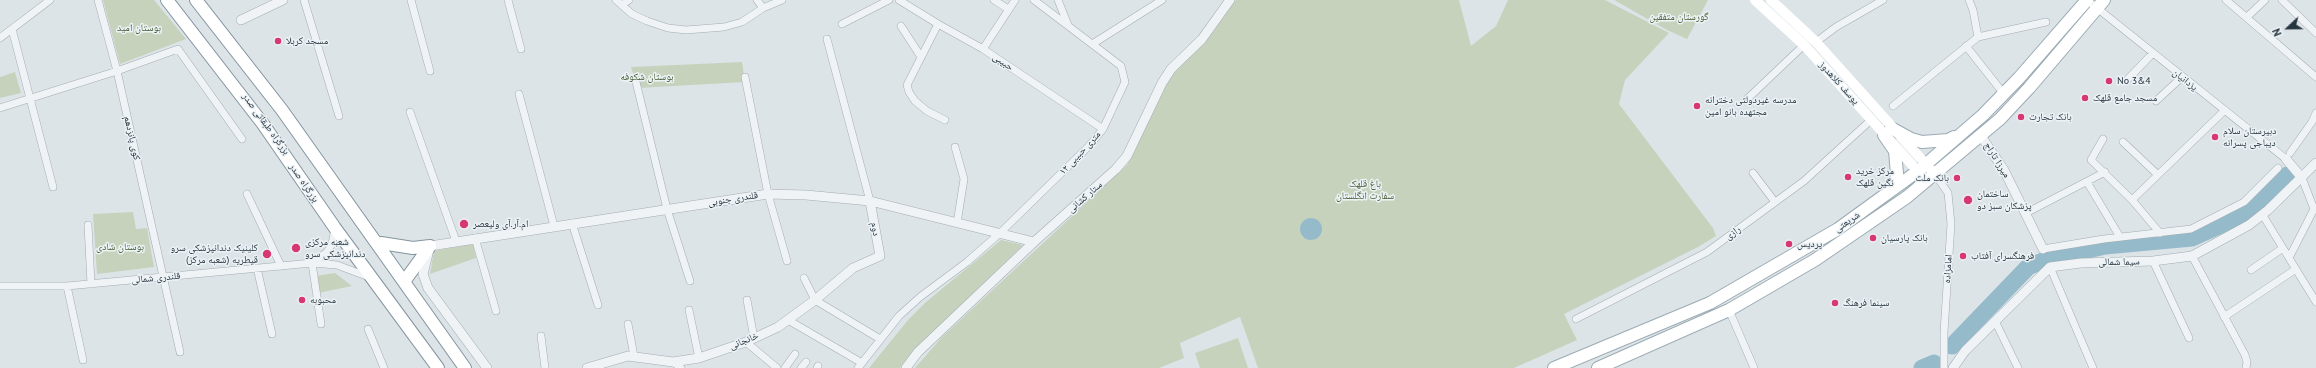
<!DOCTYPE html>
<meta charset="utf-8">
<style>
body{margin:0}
#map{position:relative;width:2316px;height:368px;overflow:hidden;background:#dde4e8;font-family:"PT Sans",sans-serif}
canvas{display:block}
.north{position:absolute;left:2268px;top:8px;width:40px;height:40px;-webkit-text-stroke:3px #ecf2f5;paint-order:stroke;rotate:248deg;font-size:11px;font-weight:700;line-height:16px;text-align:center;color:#25343f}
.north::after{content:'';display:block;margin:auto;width:14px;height:18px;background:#25343f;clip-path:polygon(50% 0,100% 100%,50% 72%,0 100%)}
</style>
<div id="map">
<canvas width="2316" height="368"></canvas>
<div class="north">N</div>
</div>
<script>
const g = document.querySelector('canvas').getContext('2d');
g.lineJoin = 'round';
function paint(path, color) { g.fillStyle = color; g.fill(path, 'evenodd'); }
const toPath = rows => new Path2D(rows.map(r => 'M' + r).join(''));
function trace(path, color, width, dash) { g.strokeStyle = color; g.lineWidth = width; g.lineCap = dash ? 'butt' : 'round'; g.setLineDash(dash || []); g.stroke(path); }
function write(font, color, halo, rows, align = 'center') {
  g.font = font + ' "PT Sans","Noto Naskh Arabic",sans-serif'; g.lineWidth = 3; g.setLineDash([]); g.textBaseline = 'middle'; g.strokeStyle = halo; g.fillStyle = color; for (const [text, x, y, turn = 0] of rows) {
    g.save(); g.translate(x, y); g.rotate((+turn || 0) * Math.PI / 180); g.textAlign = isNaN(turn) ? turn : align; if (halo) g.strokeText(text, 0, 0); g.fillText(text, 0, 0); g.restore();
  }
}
paint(toPath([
 [103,0,154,0,186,39,120,64],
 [1236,0,1459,0,1471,46,1496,26,1508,0,1605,0,1669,33,1625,80,1619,104,1713,228,1716,236,1698,247,1564,314,1577,340,1514,368,1258,368,1240,317,1180,343,1184,358,1159,368,915,368,942,337,1127,165,1170,77,1214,31],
 [1614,0,1708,0,1687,39,1667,30],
 [742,62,745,82,638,88,631,67],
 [15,72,21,93,0,98,0,77],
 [133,212,136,229,147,228,154,267,97,274,93,214],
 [1001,240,1023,245,916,348,900,368,869,368,908,320,926,302],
 [473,244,476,258,430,274,434,251],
 [335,273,352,286,318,293,315,276],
 [1238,338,1248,368,1200,368,1195,353]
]), '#c7d2bd');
paint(toPath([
 '1300 229a11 11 0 1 1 22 0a11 11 0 1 1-22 0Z'
]), '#95bbcb');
trace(toPath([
 [1952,346,2028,267,2045,260,2105,246,2192,238,2252,211,2287,175],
 [1922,368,1934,363]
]), '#95bbcb', 17);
const minor = toPath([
 [98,0,117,71,180,352],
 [304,0,339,116],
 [411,0,430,71],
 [508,0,521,49],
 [616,0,632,14,647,21,668,28,686,30,724,27,742,22,763,8,782,0],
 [757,0,763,8],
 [899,0,938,24,983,49,1103,129],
 [994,0,1008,9],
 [1058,0,1068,25],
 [1969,0,1973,10,1978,37],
 [2087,0,2286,159],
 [2226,0,2316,77],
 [2282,0,2316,33],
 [622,5,629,0],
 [2247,17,2265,0],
 [842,24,889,0],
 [938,24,907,85,909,92,915,101,927,111,945,120],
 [901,26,921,57],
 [12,29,53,187],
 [0,38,50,0],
 [827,39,870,201],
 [1816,42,1836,27,1883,0],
 [1094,43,1162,0],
 [1966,46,2004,94],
 [983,49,1015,0],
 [745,77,768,194,787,261],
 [2128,79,2152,54],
 [636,82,667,209,690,281],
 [519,94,554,226],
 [1745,101,1804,45],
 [2156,101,2182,77],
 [1893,106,1978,37,2046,22],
 [0,108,117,71,178,49,242,139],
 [410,112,456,241],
 [2103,139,2091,160,2132,200,2160,233],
 [2123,142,2157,174],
 [955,147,964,179,957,223],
 [2290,153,2312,122,2316,113],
 [1753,173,1775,202],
 [1935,174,1948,193,1951,224,1944,332,1944,368],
 [2087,182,2120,237],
 [247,194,281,266],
 [2132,200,2224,111],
 [2026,213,2105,172],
 [2262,214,2316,302],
 [572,223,598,305],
 [88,225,91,284],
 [475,238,496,311],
 [2043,249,2104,239,2191,229,2244,202,2278,168],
 [2192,256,2245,355,2247,362,2246,368],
 [2289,258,2314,209,2302,178],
 [2153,261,2189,338],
 [312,263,321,324],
 [312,263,327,252,332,244,335,228],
 [2050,267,2093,368],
 [257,268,272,334],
 [2251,270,2283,248],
 [804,278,815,300,880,339],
 [0,286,67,286,312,263,337,265,369,277],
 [67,286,83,360],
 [747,300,754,338],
 [689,310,699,358],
 [1729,310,1754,368],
 [2224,317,2296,269],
 [1576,319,1707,252,1804,181,1871,120],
 [788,320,862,363],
 [1996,323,2018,368],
 [628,324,634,356],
 [368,329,384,368],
 [541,336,545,368],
 [746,342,777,368],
 [673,362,681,368],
 [785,368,795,354],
 [801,368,806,362],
 [817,368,818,366],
 [858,368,899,316,920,297,967,262,1000,233,1089,146,1103,129,1125,82,1121,66,1034,0]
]);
const tertiary = toPath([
 [241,20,283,0],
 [1981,136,2004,170,2043,249],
 [2286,159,2302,178],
 [487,368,428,288,423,274,430,246,768,194,806,195,870,201,1034,242],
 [587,368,628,356,673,362,699,358,746,342,778,327,815,300,853,268,880,256,870,201],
 [906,368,918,352,1034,242,1116,169,1127,156,1162,83,1171,69,1202,39,1230,0],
 [1953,368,1965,351,2050,267,2081,263,2153,261,2192,256,2249,225,2268,210,2316,163]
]);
const primary = toPath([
 [1891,128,1911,139,1922,142,1948,140,1954,137],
 [1884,135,1895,151,1897,174,1896,187],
 [1554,368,1710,303,1838,229,1918,171,1983,115,2019,78,2087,0],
 [1598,368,1729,310,1815,260,1907,197,2000,119,2029,88,2104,0]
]);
const trunk = toPath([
 [167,0,263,124,335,228,438,368],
 [196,0,282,110,465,368],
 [381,243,413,248,430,246],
 [406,279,430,246]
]);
trace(minor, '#a2acb2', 8);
trace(tertiary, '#a2acb2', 10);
trace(primary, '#9babb4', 14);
trace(trunk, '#83949f', 14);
trace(minor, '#f0f3f6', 7);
trace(tertiary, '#f0f3f6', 9);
trace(toPath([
 [1755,0,1804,45,1923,177],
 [1771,0,1816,42,1931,170]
]), '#fff', 10);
trace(primary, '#fff', 12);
trace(trunk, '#fff', 12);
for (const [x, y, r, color] of [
 [278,41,4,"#d73872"],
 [2109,81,4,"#d73872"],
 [2085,98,4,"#d73872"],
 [1697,106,4,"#d73872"],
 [2021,117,4,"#d73872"],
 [2215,137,4,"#d73872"],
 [1848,177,4,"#d73872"],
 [1957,178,4,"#d73872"],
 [1968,200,5,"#d73872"],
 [464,224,5,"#d73872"],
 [1873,238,4,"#d73872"],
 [1789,244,4,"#d73872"],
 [296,248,5,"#d73872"],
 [267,254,5,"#d73872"],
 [1963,256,4,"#d73872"],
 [302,300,4,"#d73872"],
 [1835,303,4,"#d73872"]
]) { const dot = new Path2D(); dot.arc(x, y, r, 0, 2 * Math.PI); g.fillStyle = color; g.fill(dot); trace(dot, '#ecf2f5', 1.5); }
write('10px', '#435c32', '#ecf2f5', [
 ["گورستان متفقین",1679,17],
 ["بوستان امید",139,28],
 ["بوستان شکوفه",647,77],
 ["باغ قلهک",1365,184],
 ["سفارت انگلستان",1365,196],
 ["بوستان شادی",120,247]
]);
write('10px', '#25343f', '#ecf2f5', [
 ["مسجد کربلا",286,41],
 ["No 3&4",2117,81],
 ["مسجد جامع قلهک",2093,98],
 ["مدرسه غیردولتی دخترانه",1705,100],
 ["مجتهده بانو امین",1705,112],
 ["بانک تجارت",2029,117],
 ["دبیرستان سلام",2223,131],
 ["دیباجی پسرانه",2223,143],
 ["مرکز خرید",1856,171],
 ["نگین قلهک",1856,183],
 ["بانک ملت",1949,178,"right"],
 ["ساختمان",1977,194],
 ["پزشکان سبز دو",1977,206],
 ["ام.آر.آی ولیعصر",473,224],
 ["بانک پارسیان",1881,238],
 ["شعبه مرکزی",305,242],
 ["دندانپزشکی سرو",305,254],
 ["پردیس",1797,244],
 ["کلینیک دندانپزشکی سرو",258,248,"right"],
 ["قیطریه (شعبه مرکز)",258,260,"right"],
 ["فرهنگسرای آفتاب",1971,256],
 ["محبوبه",310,300],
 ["سینما فرهنگ",1843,303]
], 'left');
write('10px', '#25343f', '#ecf2f5', [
 ["حبیبی",1003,62,34],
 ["یزدانیان",2185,80,38],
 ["یوسف کلاهدوز",1839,83,48],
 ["بزرگراه طبقاتی صدر",266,124,54],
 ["کوی پانزدهم",132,138,77],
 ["۱۲ متری حبیبی",1080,153,-47],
 ["میرزا تاراج",1997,160,58],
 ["بزرگراه صدر",304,183,56],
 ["ستار کشانی",1085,197,-41],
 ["قلندری جنوبی",733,199,-9],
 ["شریعتی",1847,222,-35],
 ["دوم",875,229,79],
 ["رازی",1733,233,-36],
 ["سیما شمالی",2119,262,-1],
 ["امامزاده",1948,269,-86],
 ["قلندری شمالی",156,278,-5],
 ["خانجانی",744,341,-22]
]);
</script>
